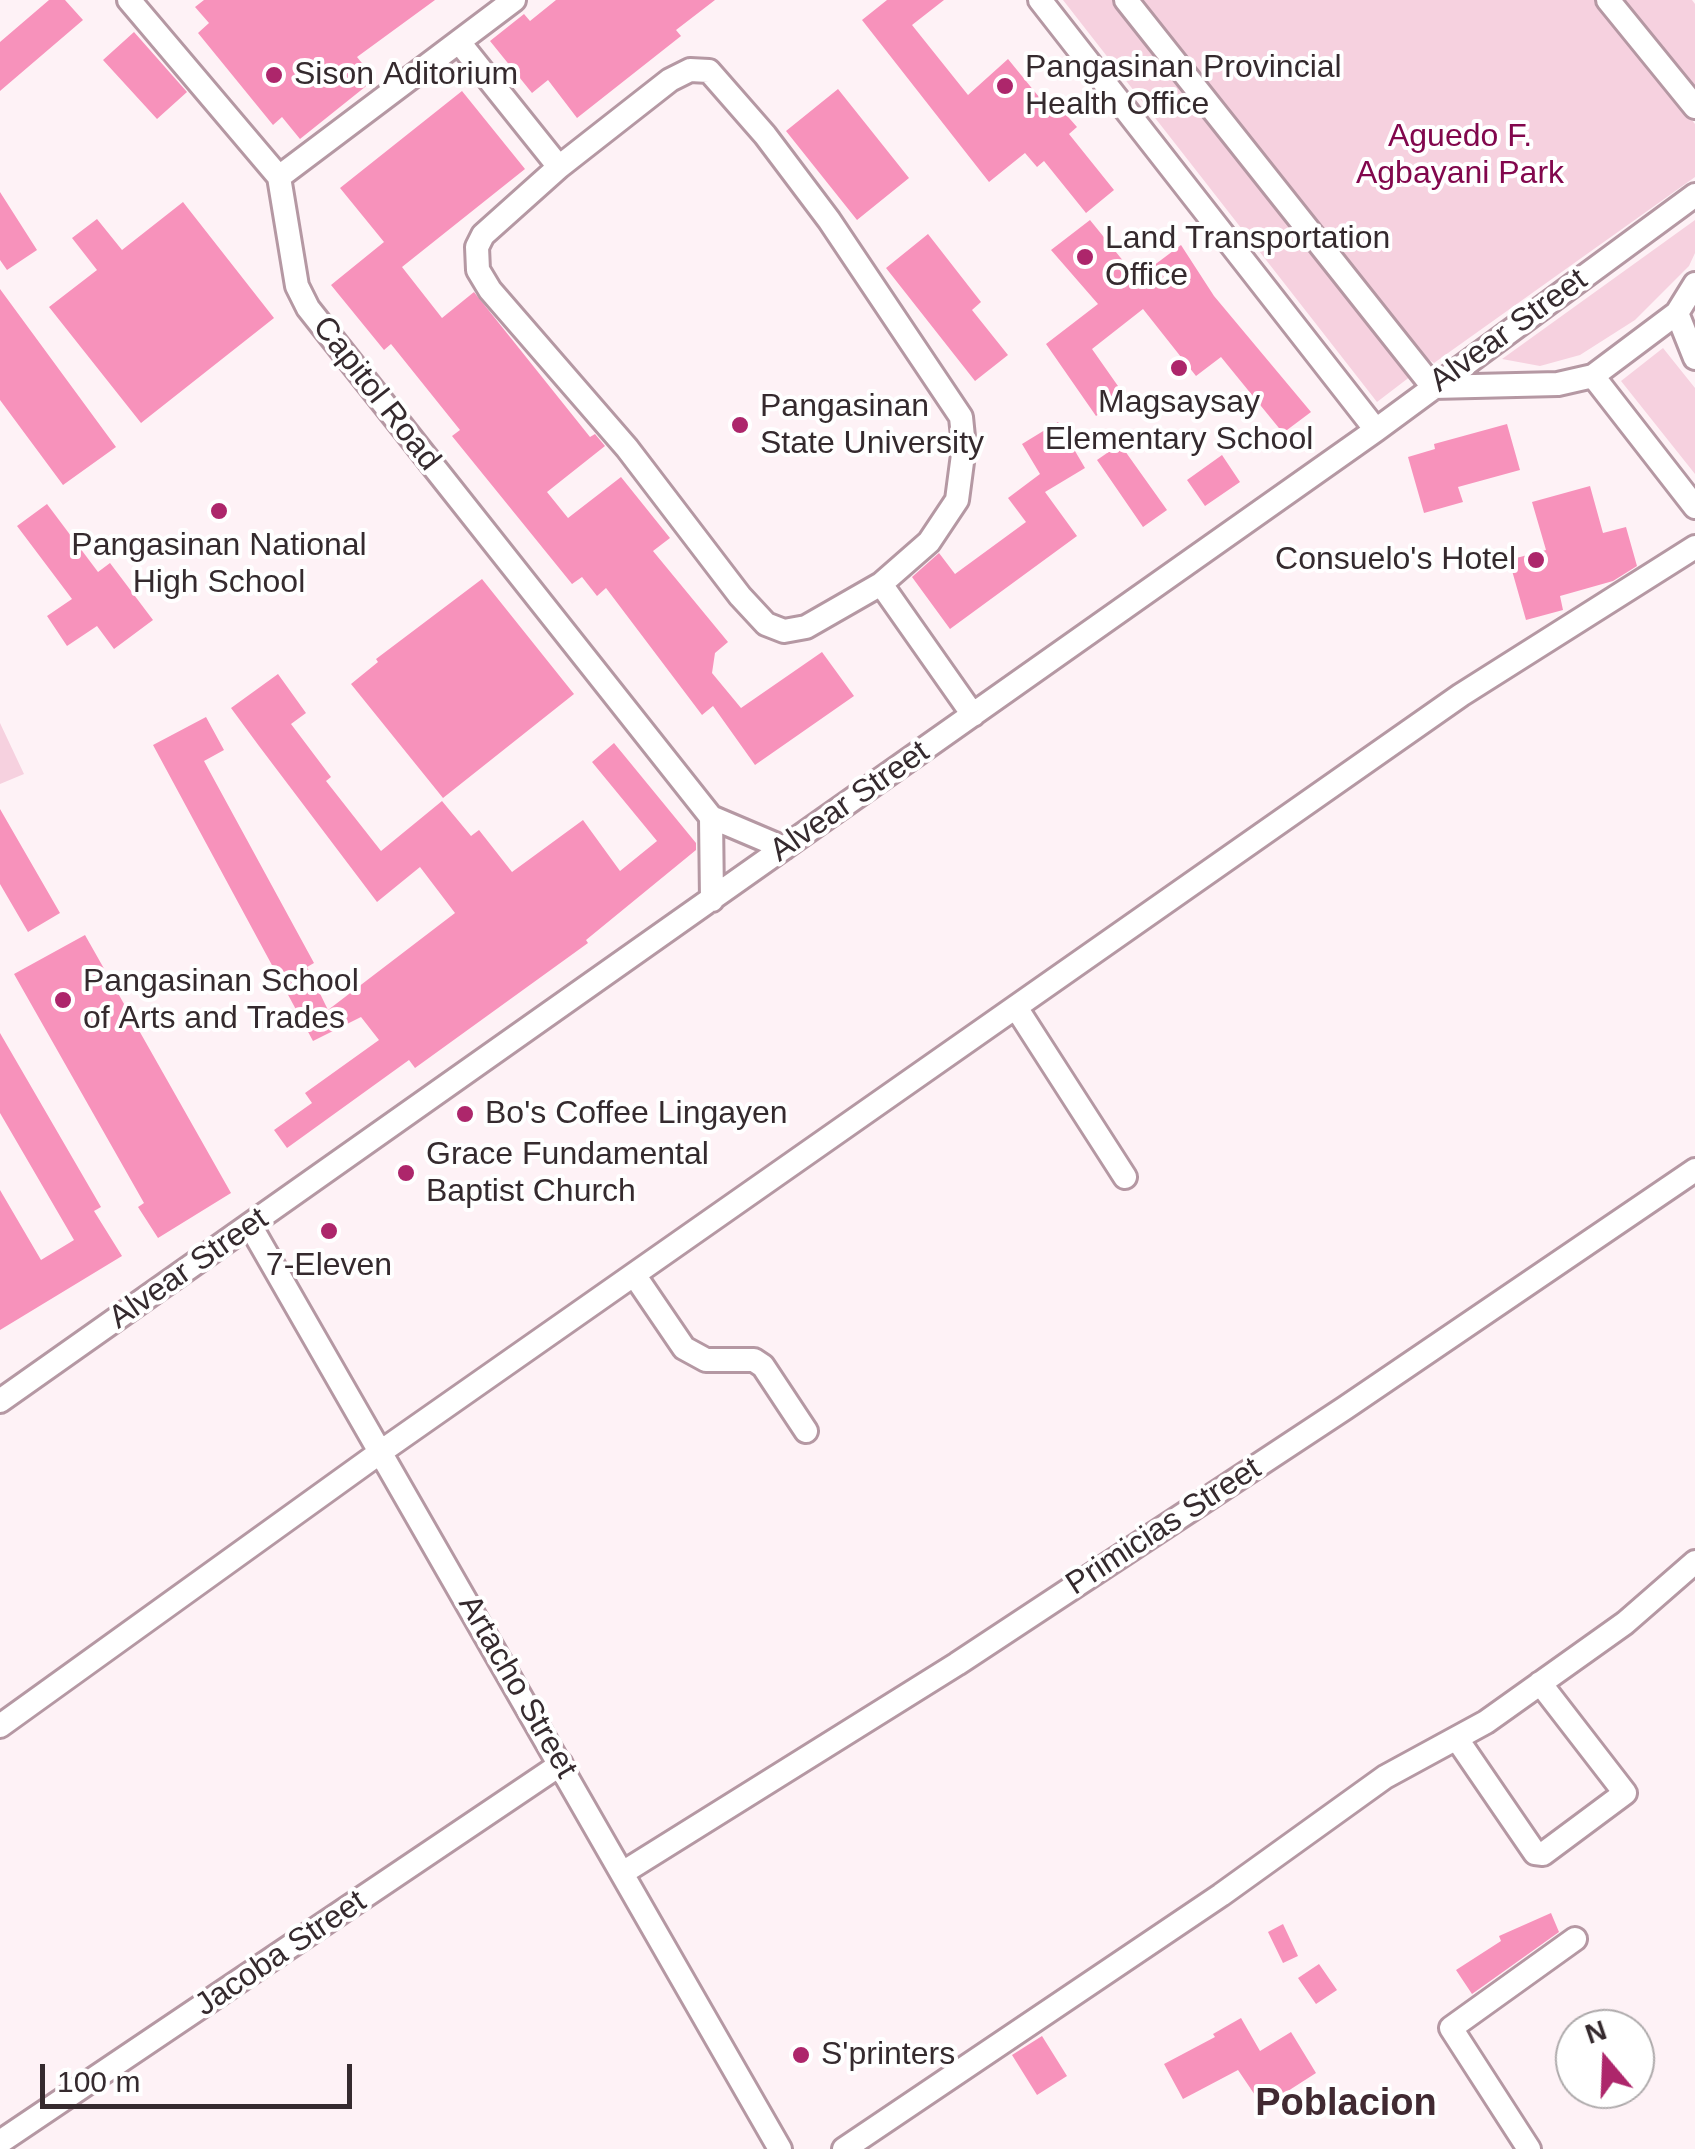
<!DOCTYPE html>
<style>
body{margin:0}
#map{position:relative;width:1695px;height:2149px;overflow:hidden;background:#fef2f6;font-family:Arial,sans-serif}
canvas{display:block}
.north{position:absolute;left:1555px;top:2009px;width:100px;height:100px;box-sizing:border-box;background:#fff;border:2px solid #aeaaab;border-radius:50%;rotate:341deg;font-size:28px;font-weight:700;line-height:40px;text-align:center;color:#352a2e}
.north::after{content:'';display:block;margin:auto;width:35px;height:45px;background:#ad266b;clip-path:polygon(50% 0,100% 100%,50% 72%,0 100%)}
.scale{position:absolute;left:40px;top:2064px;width:312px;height:45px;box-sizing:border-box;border:5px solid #352a2e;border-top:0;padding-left:12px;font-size:30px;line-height:35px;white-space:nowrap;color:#352a2e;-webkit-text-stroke:8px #fff;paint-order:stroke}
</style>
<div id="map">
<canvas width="1695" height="2149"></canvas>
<div class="north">N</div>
<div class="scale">100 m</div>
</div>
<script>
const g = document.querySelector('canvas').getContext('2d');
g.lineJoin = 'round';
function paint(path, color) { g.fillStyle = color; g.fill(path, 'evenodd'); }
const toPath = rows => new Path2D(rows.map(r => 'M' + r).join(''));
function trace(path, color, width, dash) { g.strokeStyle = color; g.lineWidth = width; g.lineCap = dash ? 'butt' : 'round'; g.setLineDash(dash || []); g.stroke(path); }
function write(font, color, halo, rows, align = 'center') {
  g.font = font + ' Arial,sans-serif'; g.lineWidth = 8; g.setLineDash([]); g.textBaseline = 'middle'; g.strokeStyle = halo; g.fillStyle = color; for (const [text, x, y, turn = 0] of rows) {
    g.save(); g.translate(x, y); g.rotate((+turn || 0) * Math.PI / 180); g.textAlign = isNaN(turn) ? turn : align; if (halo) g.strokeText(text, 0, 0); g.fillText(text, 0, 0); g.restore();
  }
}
paint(toPath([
 [1063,0,1117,0,1411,376,1377,402],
 [1139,0,1596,0,1695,124,1695,177,1434,363,1422,355],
 [1624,0,1692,0,1695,4,1695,91],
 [1695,220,1695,253,1689,266,1635,320,1580,355,1540,366,1502,359],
 [1663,348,1695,388,1695,474,1621,381],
 [0,723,24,774,0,784]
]), '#f6d1df');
paint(toPath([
 [49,0,65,0,83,20,0,91,0,42],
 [204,0,435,0,357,57,375,79,300,139,282,117,273,125,198,33,209,23,195,7],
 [556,0,715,0,676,30,681,36,577,118,548,80,532,93,490,41,524,14,530,21],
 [887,0,944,0,912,25,968,95,1008,59,1048,108,1055,102,1077,127,1069,134,1114,190,1086,213,1044,161,1037,167,1025,153,989,182,862,20],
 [134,32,187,92,157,119,103,60],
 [838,89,909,178,857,220,786,131],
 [462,91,525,169,402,267,442,318,474,292,590,437,595,434,605,446,547,492,568,518,621,477,670,538,653,551,728,642,715,653,712,673,741,708,822,652,854,696,755,765,713,706,702,715,606,588,597,596,582,577,572,584,452,436,460,430,391,344,384,350,331,285,384,242,340,188],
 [0,192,37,250,7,270,0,260],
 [183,202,274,318,141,423,49,307,97,270,72,238,97,219,122,250],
 [1090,220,1137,278,1181,245,1214,296,1311,412,1283,433,1221,357,1196,376,1143,309,1092,349,1125,396,1096,416,1046,344,1098,304,1051,250],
 [928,234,981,302,972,310,1008,355,975,381,886,268],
 [0,289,116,447,63,485,0,400],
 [1058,422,1085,468,1045,492,1077,536,950,629,912,577,939,553,955,574,1026,522,1008,498,1040,474,1022,444],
 [1507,424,1520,470,1458,487,1463,502,1424,513,1408,457,1435,449,1434,444],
 [1120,444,1167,510,1143,527,1097,460],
 [1222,455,1240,482,1205,506,1187,480],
 [1590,486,1603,533,1626,527,1637,566,1613,581,1560,596,1563,610,1526,620,1509,560,1546,550,1532,502],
 [47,504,98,572,110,563,153,620,114,649,97,626,67,646,47,616,72,599,17,526],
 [482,579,574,694,443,798,351,684,378,662,376,659],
 [278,674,306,713,291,724,331,777,326,781,381,851,442,801,471,836,479,830,512,872,583,820,620,871,657,841,592,762,614,743,696,843,696,850,586,940,588,943,415,1068,409,1060,287,1148,274,1130,312,1103,305,1093,379,1040,361,1017,313,1041,153,745,206,717,224,750,204,761,314,963,307,967,328,1010,455,913,420,867,377,902,259,746,231,708],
 [0,809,60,913,28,932,0,884],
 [85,935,231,1193,158,1238,138,1207,144,1203,14,974],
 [0,1033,101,1207,94,1211,122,1256,0,1330,0,1190,41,1260,74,1240,0,1113],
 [1551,1913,1559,1932,1472,1994,1456,1970,1501,1941,1499,1936],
 [1283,1924,1298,1956,1283,1963,1268,1932],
 [1319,1964,1337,1990,1316,2004,1298,1978],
 [1241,2018,1260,2051,1291,2032,1316,2073,1263,2107,1238,2070,1183,2099,1164,2064,1215,2037,1213,2034],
 [1042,2036,1067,2076,1037,2095,1012,2055]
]), '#f792bb');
const minor = toPath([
 [129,0,279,177],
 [1040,0,1376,430],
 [1126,0,1433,387,1558,384,1593,376,1677,313,1695,284],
 [1608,0,1695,107],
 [459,42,559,167],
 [690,70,709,71,765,135,829,220,961,417,964,447,957,500,929,542,881,584,806,627,784,631,766,624,740,596,627,448,490,290,478,270,477,247,483,235,559,167,670,80,690,70],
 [279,177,297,286,308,308,711,817,784,848],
 [279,177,514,0],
 [1677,313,1695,358],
 [1593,376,1695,507],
 [881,584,973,715],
 [711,817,712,900],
 [1017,1009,1125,1177],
 [251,1227,780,2149],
 [635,1276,684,1348,706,1360,754,1360,763,1366,806,1431],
 [0,1401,1376,430,1695,195],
 [0,1726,382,1451,1461,695,1695,547],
 [1457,1739,1535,1853,1543,1854,1625,1793,1540,1683],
 [624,1872,957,1664,1345,1408,1695,1170],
 [0,2142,561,1764],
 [844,2149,1221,1895,1385,1777,1486,1722,1625,1623,1695,1562],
 [1529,2149,1451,2028,1575,1939]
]);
trace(minor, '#b598a3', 28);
trace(minor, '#fff', 22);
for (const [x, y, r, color] of [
 [274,75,10,"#ad266b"],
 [1005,86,10,"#ad266b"],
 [1085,257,10,"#ad266b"],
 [1179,368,10,"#ad266b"],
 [740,425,10,"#ad266b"],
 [219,511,10,"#ad266b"],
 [1536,560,10,"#ad266b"],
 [63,1000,10,"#ad266b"],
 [465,1114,10,"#ad266b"],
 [406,1173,10,"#ad266b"],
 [329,1231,10,"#ad266b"],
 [801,2055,10,"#ad266b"]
]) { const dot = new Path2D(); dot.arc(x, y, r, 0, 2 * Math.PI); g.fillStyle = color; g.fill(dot); trace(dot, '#fff', 4); }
write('32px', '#352a2e', '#fff', [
 ["Pangasinan Provincial",1025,68],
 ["Health Office",1025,105],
 ["Sison Aditorium",294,75],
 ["Land Transportation",1105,239],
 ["Office",1105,276],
 ["Magsaysay",1179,403,"center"],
 ["Elementary School",1179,440,"center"],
 ["Pangasinan",760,407],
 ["State University",760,444],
 ["Pangasinan National",219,546,"center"],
 ["High School",219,583,"center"],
 ["Consuelo's Hotel",1516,560,"right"],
 ["Pangasinan School",83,982],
 ["of Arts and Trades",83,1019],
 ["Bo's Coffee Lingayen",485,1114],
 ["Grace Fundamental",426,1155],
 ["Baptist Church",426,1192],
 ["7-Eleven",329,1266,"center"],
 ["S'printers",821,2055]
], 'left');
write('32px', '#82074d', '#fff', [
 ["Aguedo F.",1460,137],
 ["Agbayani Park",1460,174]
]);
write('32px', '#352a2e', '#fff', [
 ["Alvear Street",1509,331,-36],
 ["Capitol Road",376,394,52],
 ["Alvear Street",850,802,-35],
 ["Alvear Street",189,1269,-35],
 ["Primicias Street",1164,1527,-33],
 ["Artacho Street",517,1687,60],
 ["Jacoba Street",281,1954,-34]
]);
write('bold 38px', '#412a32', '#fff', [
 ["Poblacion",1346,2105]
]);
</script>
